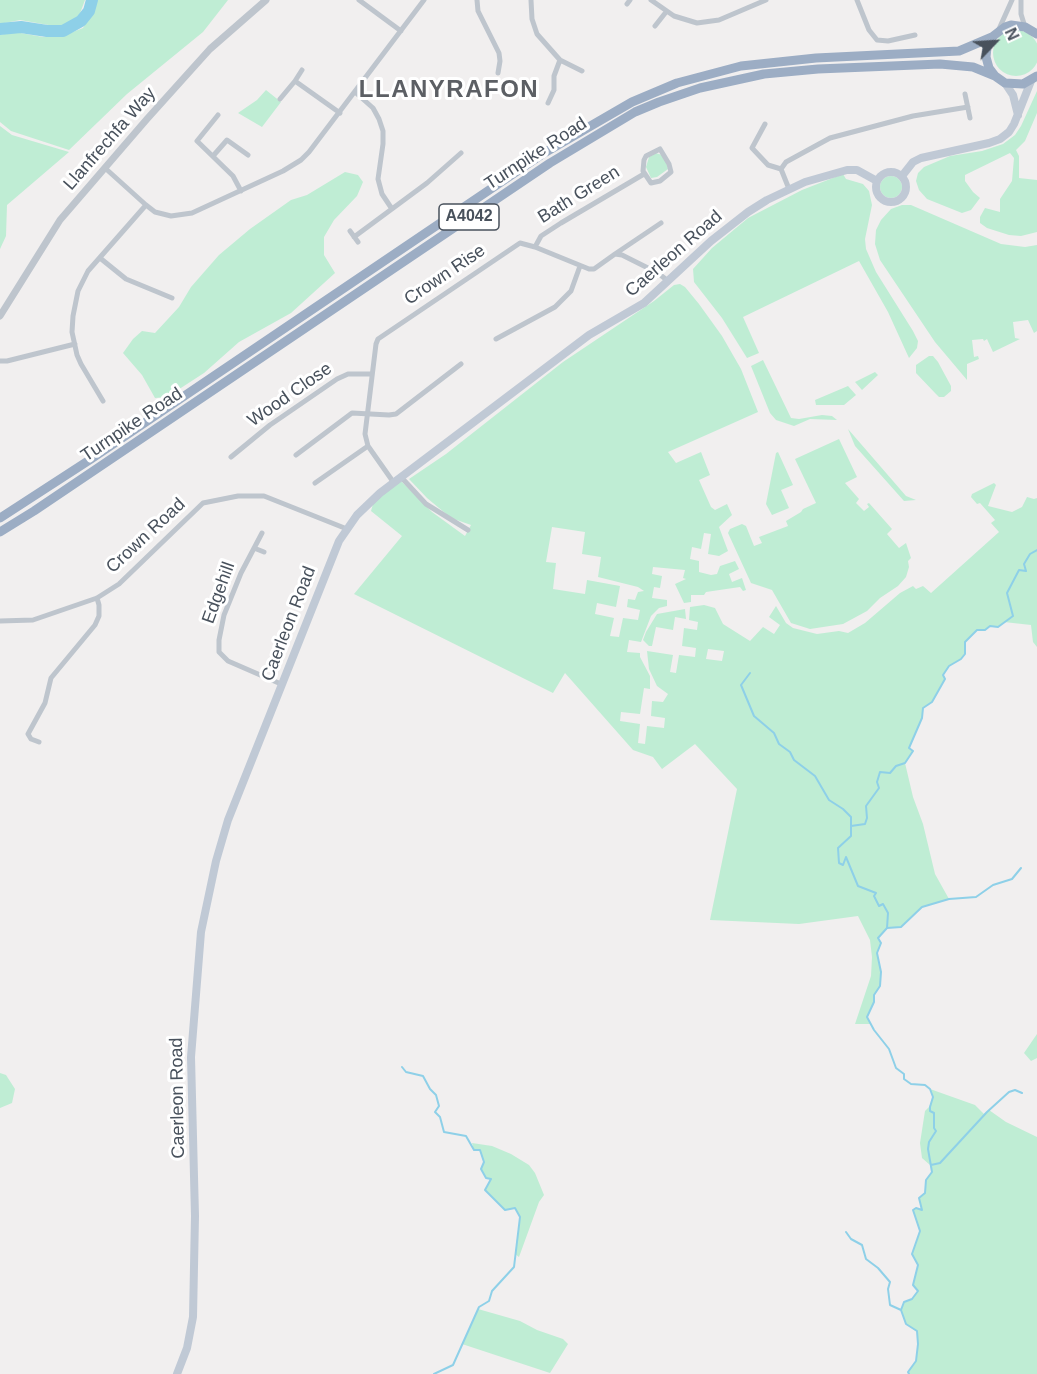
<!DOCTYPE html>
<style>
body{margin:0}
#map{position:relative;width:1037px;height:1374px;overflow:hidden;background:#f1efef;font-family:Helvetica,sans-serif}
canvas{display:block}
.north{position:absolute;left:965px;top:12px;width:60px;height:60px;-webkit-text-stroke:4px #fff;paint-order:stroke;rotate:65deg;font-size:16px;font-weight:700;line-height:24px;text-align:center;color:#48515c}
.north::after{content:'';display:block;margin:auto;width:21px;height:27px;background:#48515c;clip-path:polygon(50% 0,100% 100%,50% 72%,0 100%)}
</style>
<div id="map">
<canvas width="1037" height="1374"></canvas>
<div class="north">N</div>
</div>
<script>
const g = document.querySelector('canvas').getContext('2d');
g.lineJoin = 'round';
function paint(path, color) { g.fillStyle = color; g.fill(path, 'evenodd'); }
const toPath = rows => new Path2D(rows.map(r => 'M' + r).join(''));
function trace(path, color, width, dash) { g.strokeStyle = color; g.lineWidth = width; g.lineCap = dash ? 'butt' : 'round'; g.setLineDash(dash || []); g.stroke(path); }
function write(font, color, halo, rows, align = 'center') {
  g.font = font + ' Helvetica,sans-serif'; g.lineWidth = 6; g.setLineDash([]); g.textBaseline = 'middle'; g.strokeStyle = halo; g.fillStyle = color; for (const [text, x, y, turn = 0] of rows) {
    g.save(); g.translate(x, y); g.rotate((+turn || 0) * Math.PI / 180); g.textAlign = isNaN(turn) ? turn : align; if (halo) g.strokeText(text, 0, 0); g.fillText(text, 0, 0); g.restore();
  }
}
paint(toPath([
 [0,0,85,0,79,16,60,27,20,20,0,24],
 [96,0,228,0,203,32,127,94,69,150,11,131,0,122,0,35,15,32,43,37,60,37,83,28,94,10],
 '993 53a23 23 0 1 1 46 0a23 23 0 1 1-46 0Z',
 [266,90,281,102,262,127,238,113,257,100],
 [1037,91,1037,113,1025,141,1016,150,1019,156,1019,178,1037,180,1037,232,1021,236,1009,235,987,228,980,223,980,217,985,208,1000,212,1000,199,1012,181,1014,158,1010,153,965,175,965,181,973,192,980,198,971,210,962,213,927,199,919,190,916,181,918,173,924,167,950,156,982,151,1003,144,1015,135,1021,126],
 [0,126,12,135,69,152,7,205,6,236,0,249],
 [656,153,662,155,667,164,668,169,657,177,651,178,646,167,649,157],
 [345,172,358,175,363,182,357,196,334,220,324,237,324,255,335,273,291,313,239,342,204,373,167,397,155,398,142,375,123,353,133,339,142,331,155,333,179,307,191,287,219,255,250,229,291,200,307,195],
 [843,174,846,179,863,184,869,191,872,205,865,239,866,249,876,272,913,331,918,341,917,348,909,358,888,312,859,261,743,317,759,353,747,358,722,318,694,282,693,269,712,248,748,218,802,190],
 '880 187a11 11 0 1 1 22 0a11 11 0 1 1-22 0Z',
 [902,205,911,205,1001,244,1025,247,1037,245,1037,331,1034,333,1028,320,1013,322,1015,338,1020,339,993,352,987,339,984,341,983,339,972,340,974,357,978,356,979,359,967,364,967,380,935,342,880,260,875,244,876,230,881,220,891,209],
 [680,284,685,287,699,304,722,336,741,369,758,412,668,452,676,463,701,452,710,475,699,480,711,507,715,510,727,504,732,515,719,527,728,551,719,556,708,554,711,534,704,533,701,549,692,547,690,559,699,561,699,572,711,575,717,574,720,566,735,561,739,569,729,574,732,582,742,578,746,590,743,591,740,587,706,592,704,595,691,595,691,602,684,603,675,584,686,579,683,578,685,570,653,567,652,574,662,576,660,588,654,587,652,598,667,600,667,606,659,608,651,616,641,642,629,640,627,652,640,653,640,657,650,676,650,689,644,688,640,714,621,712,620,721,640,724,638,743,645,744,647,726,664,728,665,718,651,716,652,701,663,702,668,694,657,686,649,669,647,651,673,655,670,672,676,673,679,655,695,657,696,648,682,646,684,628,697,630,698,622,689,620,690,607,704,605,715,608,723,624,750,641,763,627,774,634,780,625,769,617,776,606,786,623,793,628,817,634,839,631,848,633,865,623,900,593,913,586,916,589,923,586,931,593,999,532,991,523,995,520,980,503,977,504,971,497,972,494,994,483,996,485,988,506,1012,512,1022,507,1027,497,1034,499,1037,498,1037,647,1033,642,1031,625,1004,622,998,627,990,626,985,630,977,630,965,642,965,654,961,659,949,666,943,675,945,679,932,702,923,708,922,718,909,748,913,751,905,763,913,797,923,824,935,874,949,899,922,907,901,927,887,928,878,938,881,943,877,954,881,972,880,986,874,995,874,1002,867,1017,871,1024,855,1024,871,976,872,957,870,940,858,916,799,924,710,920,737,789,695,744,662,769,653,757,633,750,565,673,553,693,354,594,402,536,371,511,373,504,382,495,401,481,432,512,465,536,471,525,451,518,427,498,409,479,446,454,563,362,654,301,674,285],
 [552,527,585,532,582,554,601,557,598,577,638,587,644,591,638,592,635,600,628,599,627,607,640,610,638,620,623,618,619,637,610,636,614,618,595,614,597,603,616,607,620,586,587,580,585,594,553,589,556,563,546,562],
 [708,649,724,651,722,661,706,659],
 [929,356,933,356,938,362,951,386,951,391,944,397,939,397,935,393,916,373,916,365],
 [763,360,791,418,799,419,822,415,832,416,837,420,810,419,794,426,776,420,770,413,751,366],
 [875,372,878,375,862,390,855,382],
 [848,386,856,395,844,405,816,405,815,400],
 [848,429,906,496,916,500,904,501,855,446],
 [839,439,857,477,845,483,859,499,856,503,864,511,869,507,867,504,869,503,892,529,887,534,899,548,906,543,911,558,908,561,909,567,906,577,898,586,880,598,867,611,843,624,810,629,791,623,772,590,751,583,728,533,730,529,742,524,746,526,754,546,762,543,759,537,788,526,786,521,801,512,803,509,816,503,795,459],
 [778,452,793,485,781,490,789,508,772,515,766,504,776,453],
 [685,609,686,619,675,617,673,630,656,627,652,646,649,646,643,640,646,632,657,614],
 [1037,1034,1037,1058,1031,1061,1024,1053],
 [0,1073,6,1075,15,1089,12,1103,0,1108],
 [930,1089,975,1105,984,1114,989,1110,1006,1122,1037,1137,1037,1374,909,1374,908,1372,916,1361,918,1344,917,1332,906,1324,901,1310,904,1302,912,1299,918,1291,913,1285,918,1265,912,1254,920,1231,913,1210,916,1208,921,1209,919,1198,925,1193,926,1180,932,1172,930,1165,922,1158,920,1143,925,1111,929,1107,933,1097],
 [472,1143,492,1146,511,1154,529,1165,535,1173,544,1195,539,1202,519,1257,515,1254,520,1217,515,1208,505,1210,485,1190,491,1179,486,1178,481,1169,484,1162,480,1150,474,1150],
 [478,1309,520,1321,537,1330,563,1339,568,1344,550,1373,462,1344]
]), '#bfedd4');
trace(toPath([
 [750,673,741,685,754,716,774,733,779,744,790,752,794,760,815,776,829,800,843,809,851,817,851,826],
 [887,928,901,927,922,907,949,899,976,897,993,885,1012,879,1021,868],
 [402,1067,406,1072,423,1076,430,1089,436,1095,439,1106,435,1112,440,1117,444,1132,466,1136,474,1150,480,1150,484,1162,481,1169,486,1178,491,1179,485,1190,505,1210,515,1208,520,1217,514,1267,492,1291,489,1301,479,1307,453,1365,434,1374],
 [931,1165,940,1163,987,1112,1009,1092,1015,1090,1022,1093],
 [846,1232,851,1239,862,1245,866,1259,878,1268,890,1282,888,1289,890,1305,901,1310],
 [909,1374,908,1372,916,1361,918,1344,917,1331,906,1324,901,1310,904,1302,912,1299,918,1291,913,1285,918,1265,912,1254,920,1231,913,1210,916,1208,922,1210,919,1198,925,1193,926,1180,932,1172,928,1149,929,1142,936,1131,934,1128,934,1113,930,1111,930,1107,933,1097,930,1089,925,1085,911,1084,904,1079,904,1074,896,1068,889,1049,874,1030,867,1017,874,1002,874,995,880,986,881,972,877,953,881,943,878,938,887,928,888,913,883,904,879,906,874,896,876,893,858,886,846,857,843,865,839,863,838,848,851,836,851,826,865,824,867,818,866,806,879,788,877,782,880,772,890,773,896,766,905,763,913,751,909,748,922,718,923,708,932,702,945,679,943,675,949,666,961,659,965,654,965,642,977,630,985,630,990,626,998,627,1013,616,1007,593,1019,570,1026,571,1024,564,1030,554,1037,550]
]), '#8ed0e8', 2);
trace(toPath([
 [0,29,21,27,47,31,63,31,81,21,89,11,92,0]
]), '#8ed0e8', 12);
trace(toPath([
 [359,0,401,31],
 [477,0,478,11,499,53,500,61,498,73],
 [531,0,532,19,537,34,560,60,582,71],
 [651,0,674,16,697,23,719,20,766,0],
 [857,0,869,30,877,40,888,41,915,35],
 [1021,0,1021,14,1025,27],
 [627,4,630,0],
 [655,26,666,12],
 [999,29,1012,0],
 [295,81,302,70],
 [355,92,373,108,379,119,383,131,383,144,378,179,382,194,392,209],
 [965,94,970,118],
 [280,99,295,81,340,113],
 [548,103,554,90,554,76,560,60],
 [218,115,197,141,233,176,241,191],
 [765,124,752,148,768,165,781,169],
 [660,149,669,164,671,172,660,181,651,183,643,171,644,160,646,156,660,149],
 [213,156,227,140,248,155],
 [105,168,146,205,155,212,171,216,192,213,283,171,301,160,309,152,424,0],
 [789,189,781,169,786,162,830,138,913,116,968,107],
 [350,231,358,242],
 [354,237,427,183,461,153],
 [535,247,541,236,561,223,644,174],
 [615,254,661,223],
 [100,258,126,279,172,298],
 [496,339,555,307,571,291,580,266],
 [0,361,7,361,75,344],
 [103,401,81,364,77,355,72,332,73,316,78,291,88,271,146,205],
 [296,455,352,413,389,415,396,414,461,364],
 [231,457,270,425,337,379,348,374,372,374],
 [401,477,426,504,468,530],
 [315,483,368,446],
 [394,483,368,446,365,434,376,344,378,339,520,243,535,247,589,269,594,269,615,254,622,255,658,273,668,281],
 [262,533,241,573,224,615,219,640,219,652,228,661,281,684],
 [254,548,264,552],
 [0,621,33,620,97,598,119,584,203,503,238,496,264,496,347,529],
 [39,742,31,739,28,734,45,703,51,678,95,625,99,616,99,605,97,598]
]), '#bec5cd', 5);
trace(toPath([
 [0,316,60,220,147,119,210,49,266,0]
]), '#bec5cd', 7);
trace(toPath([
 [1005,83,1013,95,1018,115],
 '876 187a15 15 0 1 1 30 0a15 15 0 1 1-30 0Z',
 [902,176,913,162,921,158,989,143,1000,139,1009,132,1014,124,1031,81],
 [177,1374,187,1348,193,1317,195,1216,191,1057,201,932,216,861,228,820,339,541,357,515,380,493,589,335,644,303,711,241,748,212,767,200,805,182,847,170,857,170,877,181]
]), '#c0c9d5', 8);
trace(toPath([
 [1037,34,1025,27,1011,25,1005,27,992,37,987,47,986,57,989,68,995,76,1005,83,1023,84,1037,76],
 [0,518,91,459,544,153,632,102,677,83,741,66,816,58,959,51,992,37],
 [0,532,34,511,550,163,635,112,659,102,700,88,764,74,818,69,940,64,973,67,995,76]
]), '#9cadc4', 9);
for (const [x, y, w] of [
 [469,217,60]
]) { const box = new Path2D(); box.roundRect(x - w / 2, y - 13, w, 26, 4.5); g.fillStyle = '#fff'; g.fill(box); trace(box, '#48515c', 1.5); }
write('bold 16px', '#48515c', null, [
 ["A4042",469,217]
]);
write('18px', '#48515c', '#fff', [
 ["Llanfrechfa Way",110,139,-49],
 ["Turnpike Road",536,154,-33],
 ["Bath Green",579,195,-32],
 ["Caerleon Road",674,254,-41],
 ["Crown Rise",445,275,-34],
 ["Wood Close",290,395,-35],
 ["Turnpike Road",132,425,-34],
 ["Crown Road",146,536,-43],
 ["Edgehill",219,593,-70],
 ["Caerleon Road",289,624,-69],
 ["Caerleon Road",178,1098,-91]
]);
g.letterSpacing = '1.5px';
write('bold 24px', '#5c5f64', '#fff', [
 ["LLANYRAFON",449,90]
]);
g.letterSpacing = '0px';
</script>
